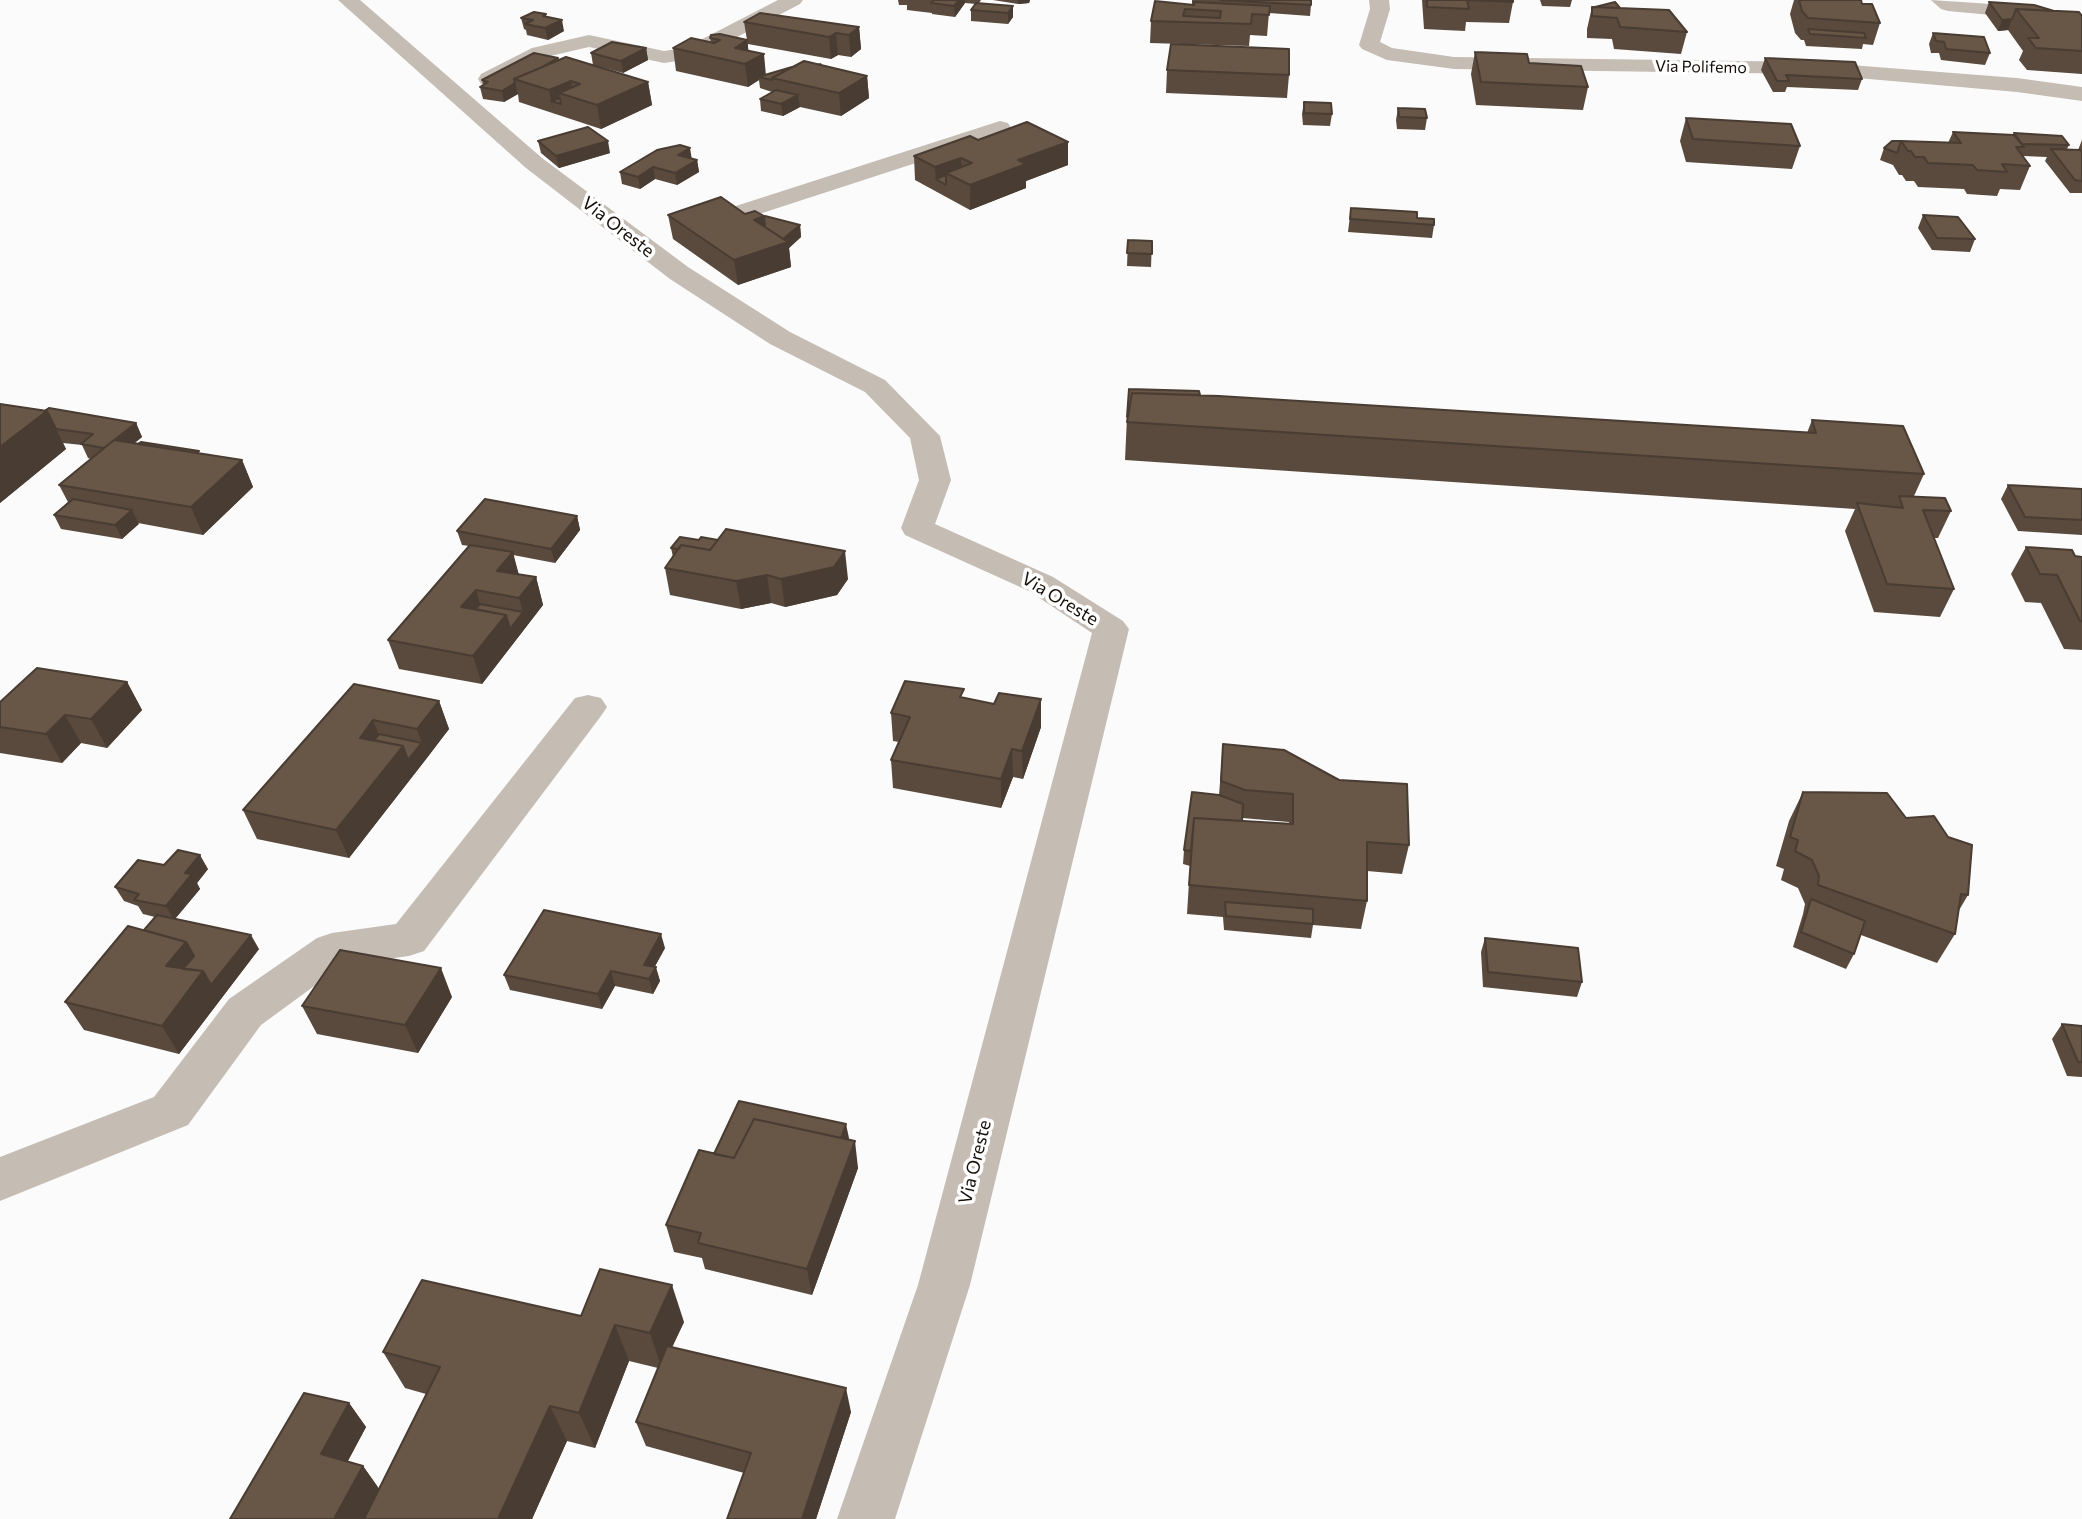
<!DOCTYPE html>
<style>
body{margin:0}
canvas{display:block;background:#fbfbfb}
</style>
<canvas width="2082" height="1519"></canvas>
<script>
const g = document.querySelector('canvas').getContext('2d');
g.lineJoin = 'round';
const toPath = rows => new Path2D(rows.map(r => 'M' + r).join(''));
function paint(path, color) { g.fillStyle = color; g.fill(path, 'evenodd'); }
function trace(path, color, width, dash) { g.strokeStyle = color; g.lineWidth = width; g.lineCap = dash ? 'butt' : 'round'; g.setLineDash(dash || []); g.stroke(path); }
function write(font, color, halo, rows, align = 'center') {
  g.font = font + ' Commissioner,sans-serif'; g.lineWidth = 7; g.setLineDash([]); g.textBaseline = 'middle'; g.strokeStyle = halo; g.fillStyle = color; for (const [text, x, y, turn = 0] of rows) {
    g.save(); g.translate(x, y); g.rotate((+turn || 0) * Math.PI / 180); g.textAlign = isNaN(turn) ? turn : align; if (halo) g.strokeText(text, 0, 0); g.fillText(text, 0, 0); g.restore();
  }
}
paint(toPath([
 [338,0,360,0,542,158,688,267,790,332,885,380,940,436,951,480,935,524,1053,577,1123,621,1129,629,970,1285,895,1519,837,1519,918,1285,1092,633,1029,591,905,535,901,528,919,480,910,438,865,392,770,344,670,279,526,168,338,0],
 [778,0,803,0,800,4,697,58,664,63,589,47,546,57,497,84,489,86,481,84,478,79,481,74,532,48,589,35,664,51,685,48,778,0],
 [1369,0,1389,0,1390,9,1380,42,1392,48,1454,57,1812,62,2017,78,2082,87,2082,101,2017,92,1812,74,1454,69,1387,60,1362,49,1359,45,1370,9,1369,0],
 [1931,0,2037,7,2082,22,2082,35,2034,19,1948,11,1941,9,1931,0],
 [1000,121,1008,123,1011,128,1008,133,701,233,692,236,683,233,679,228,683,223,1000,121],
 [588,695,601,698,607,707,601,716,424,951,409,956,343,965,261,1025,188,1125,0,1201,0,1157,154,1097,229,999,317,938,332,933,396,924,575,698,588,695]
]), '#c5bcb4');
paint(toPath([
 [898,0,981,0,979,3,1013,6,1013,17,1008,24,971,21,971,10,976,4,965,3,955,17,932,14,932,13,907,10,907,5,899,5],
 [993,0,1030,0,1029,3,1018,4],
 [1192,0,1311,0,1311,5,1310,16,1269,13,1267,36,1250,35,1249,46,1150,43,1151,21,1192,5],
 [1422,0,1513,0,1513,2,1509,23,1466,22,1465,31,1424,29],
 [1540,0,1572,0,1570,7,1542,6],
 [1794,0,1861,0,1862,4,1880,23,1873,45,1863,44,1862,49,1806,46,1804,40,1801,40,1795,33,1790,14],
 [1989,2,2082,16,2082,74,2027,70,2019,60,2023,51,2008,30,1998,31,1985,13],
 [1592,7,1620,8,1687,32,1681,54,1614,49,1612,39,1587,38,1587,29],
 [546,14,546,17,564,31,548,40,527,35,526,30,524,29,521,18],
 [744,22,859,27,861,49,851,57,838,55,831,59,748,44,748,50,766,75,821,63,822,65,867,76,869,98,841,116,800,107,783,116,761,111,760,99,772,92,760,88,759,80,748,87,676,71,673,48,711,42,710,38,747,40],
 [1933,33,1990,53,1985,65,1941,60,1939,53,1931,53,1929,44],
 [646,48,648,60,623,73,593,65,591,53],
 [1475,52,1529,63,1588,87,1583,110,1476,105,1471,74],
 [558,58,558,60,648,82,652,105,601,129,519,102,518,94,504,102,483,99,480,87,483,85,482,80],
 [1765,58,1862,79,1858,90,1787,87,1785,92,1773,92,1761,70],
 [1167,70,1289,75,1287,98,1166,93],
 [1304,102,1332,114,1330,126,1303,125,1302,114],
 [1398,108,1427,118,1425,130,1397,129,1396,120],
 [1686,118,1800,146,1792,169,1686,162,1680,141],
 [1953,132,2013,135,2014,133,2069,145,2067,149,2078,150,2082,140,2082,193,2070,193,2045,161,2047,157,2023,156,2030,166,2020,190,2000,189,1997,196,1967,194,1964,189,1918,187,1914,181,1906,181,1902,175,1899,175,1893,165,1880,160,1884,148,1892,141,1948,143],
 [978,140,1068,142,1068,165,1026,181,1026,188,970,210,915,180,914,156],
 [538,141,610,153,559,168,541,153],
 [691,159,697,160,699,172,677,185,655,179,640,189,622,184,620,172],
 [1351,208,1417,218,1434,225,1432,238,1348,232],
 [745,214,764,217,800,225,801,237,789,248,791,267,738,285,673,239,668,215],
 [1923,215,1975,239,1970,252,1932,250,1918,228],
 [1128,240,1152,241,1151,267,1127,266],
 [1200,395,1807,433,1812,420,1924,474,1914,496,1951,511,1938,538,1934,538,1954,589,1940,617,1874,612,1845,531,1855,509,1125,460,1127,417],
 [0,404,136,423,142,437,134,443,242,460,253,487,203,535,138,523,122,539,61,529,54,515,68,502,59,485,91,459,88,458,82,445,63,443,66,449,0,503],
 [2008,485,2082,489,2082,535,2018,531,2001,499],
 [577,516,580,530,555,563,513,555,519,575,536,577,543,605,482,684,399,669,388,640,469,546,462,545,457,531],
 [2026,547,2082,557,2082,650,2064,649,2041,603,2025,602,2011,574],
 [671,548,848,579,837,595,785,607,771,603,741,609,670,595,665,568,673,557],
 [127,682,142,710,107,748,81,743,62,763,0,753,0,702],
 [354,684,439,701,449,729,349,858,257,839,243,810],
 [964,698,1041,727,1023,779,1013,777,1001,808,893,788,891,760,899,742,893,741,891,713],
 [1223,744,1409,845,1402,874,1367,871,1367,901,1361,929,1313,925,1311,938,1224,930,1223,917,1187,914,1190,866,1183,864,1184,850,1219,795],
 [1242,818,1289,822,1289,824,1242,821],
 [1803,792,1906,818,1968,895,1958,912,1955,934,1937,963,1861,935,1854,954,1846,969,1793,947,1803,914,1805,904,1798,888,1781,880,1784,869,1776,866,1789,821],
 [164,865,208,869,197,883,200,889,175,919,259,949,179,1054,84,1030,65,1002,144,930,155,917,143,914,138,906,124,901,115,887],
 [1485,938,1582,982,1577,997,1483,987,1481,952],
 [665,948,655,966,660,981,653,994,615,986,602,1009,510,990,504,975],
 [452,997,418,1053,317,1034,302,1006],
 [2062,1024,2082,1026,2082,1077,2067,1076,2052,1039],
 [849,1138,848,1139,858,1168,812,1295,705,1269,702,1258,674,1252,666,1225,714,1154],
 [581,1316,684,1322,672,1347,851,1412,816,1519,727,1519,744,1473,646,1446,636,1422,658,1368,629,1361,595,1448,567,1441,532,1519,230,1519,349,1403,366,1427,347,1462,363,1466,379,1489,426,1394,405,1388,383,1352]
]), '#594a3d');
paint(toPath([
 [959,0,965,0,965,3,955,17,954,6],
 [1018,0,1030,0,1029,3,1018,4],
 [1013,6,1013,17,1008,24,1008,13],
 [2012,19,2008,30,1998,31,2002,20],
 [562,20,564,31,548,40,545,28],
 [859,27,861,49,851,57,849,35],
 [836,33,838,55,831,59,829,37],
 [747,40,750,61,764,54,766,76,758,77,759,80,748,87,745,64,735,48],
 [646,48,648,60,623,73,621,61],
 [867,76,869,98,841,116,839,93],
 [571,81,574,98,559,93,561,104,551,101,554,113,549,90],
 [648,82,652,105,601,129,597,105],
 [515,83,518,94,504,102,502,91],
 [798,95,800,107,783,116,781,104],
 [608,141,610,153,559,168,556,156],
 [1068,142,1068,165,1026,181,1026,188,970,210,970,185,946,173,946,185,936,179,935,167,961,158,962,179,1018,160],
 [690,148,692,160,678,155],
 [697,160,699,172,677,185,675,173],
 [653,167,655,179,640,189,638,177],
 [764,216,767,240,754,220],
 [800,225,801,237,789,248,791,267,738,285,734,260],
 [47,411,66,449,0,503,0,447],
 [136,423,142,437,112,462,105,448],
 [242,460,253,487,203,535,191,507],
 [132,510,139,524,122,539,115,525],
 [577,516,580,530,555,563,551,549],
 [845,551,848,579,837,595,785,607,781,579],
 [513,552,520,580,497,571],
 [767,575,771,603,741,609,736,581],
 [536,577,543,605,482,684,473,656,506,615,523,612,519,598],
 [476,590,484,618,461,607],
 [127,682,142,710,107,748,91,719],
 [1041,699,1041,727,1023,779,1022,751],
 [439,701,449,729,427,758,417,729],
 [65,715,81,743,62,763,46,734],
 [373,720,384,749,360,738],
 [422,743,427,758,349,858,336,830,403,746],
 [1012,749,1013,777,1001,808,1001,779],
 [200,855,208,869,197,883,200,889,174,920,166,906,185,873],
 [661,934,665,948,648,979,644,965],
 [251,935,259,949,179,1054,162,1026,203,971],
 [186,942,202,970,166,966],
 [656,967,660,981,653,994,649,979],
 [441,968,452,997,418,1053,405,1025],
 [611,971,615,986,602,1009,598,994],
 [846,1124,849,1138,839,1164,837,1150],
 [855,1141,858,1168,812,1295,807,1269],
 [672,1285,684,1322,662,1369,650,1333],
 [615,1325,629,1361,595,1448,579,1413],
 [846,1388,851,1412,816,1519,802,1519],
 [349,1403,366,1427,339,1478,321,1454],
 [550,1406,567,1441,532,1519,498,1519],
 [363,1466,380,1490,364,1519,334,1519]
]), '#493c32');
const building = toPath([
 [934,0,959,0,954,6,931,3,934,0],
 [1220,0,1311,0,1311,5,1220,0],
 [1427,0,1513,0,1513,2,1467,0,1469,9,1427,7,1427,0],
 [1799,0,1861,0,1862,4,1872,4,1880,23,1808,18,1802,11,1799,0],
 [1155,1,1194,5,1194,2,1270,6,1269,15,1252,14,1251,24,1151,21,1155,1],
 [1185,9,1221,11,1220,18,1183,16,1185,9],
 [1615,2,1620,8,1595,7,1615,2],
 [1989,2,2034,5,2054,11,2016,9,2012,19,2002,20,1989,2],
 [976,3,1013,6,1008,13,971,10,976,3],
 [1592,7,1669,10,1687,32,1620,27,1617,18,1592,16,1592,7],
 [2016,9,2079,12,2082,16,2082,51,2036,48,2028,38,2039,38,2016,9],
 [534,12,546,14,543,16,562,20,545,28,525,24,533,20,521,18,534,12],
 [760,13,859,27,849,35,836,33,829,37,744,22,760,13],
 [1808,29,1864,33,1866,38,1810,34,1808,29],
 [1933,33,1984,37,1990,53,1946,49,1944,42,1936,41,1933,33],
 [720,34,747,40,735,48,764,54,745,64,673,48,691,38,714,43,720,40,710,38,711,35,720,34],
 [612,42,646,48,621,61,591,53,612,42],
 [1171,44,1289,49,1289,75,1167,70,1171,44],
 [1475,52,1527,54,1529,63,1581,66,1588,87,1481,82,1475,52],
 [534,53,558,58,540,68,514,79,515,83,502,91,480,87,488,82,482,80,534,53],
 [566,57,648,82,597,105,559,93,580,84,571,81,549,90,514,79,566,57],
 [1765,58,1855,62,1862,79,1786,75,1789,81,1777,81,1765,58],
 [804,61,867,76,839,93,772,78,804,61],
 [792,67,772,78,772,80,758,77,792,67],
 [776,90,798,95,781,104,760,99,776,90],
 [560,98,561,104,551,101,560,98],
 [1304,102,1331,103,1332,114,1304,113,1304,102],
 [1398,108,1425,109,1427,118,1399,117,1398,108],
 [1686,118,1791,124,1800,146,1693,139,1686,118],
 [1027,122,1068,142,1018,160,1026,164,970,185,946,173,972,163,961,158,935,167,914,156,970,136,978,140,1027,122],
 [588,127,608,141,556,156,538,141,588,127],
 [1953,132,2014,135,2024,147,2016,147,2030,166,2002,164,2007,172,1977,170,1973,165,1928,163,1924,157,1915,157,1911,151,1908,151,1901,141,1961,143,1953,132],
 [2014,133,2062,136,2069,145,2022,144,2014,133],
 [1892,141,1901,141,1897,153,1884,148,1892,141],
 [680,145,690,148,678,155,697,160,675,173,653,167,638,177,620,172,657,150,680,145],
 [2051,149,2080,150,2082,152,2082,181,2075,180,2051,149],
 [946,175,946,185,936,179,946,175],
 [721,197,745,214,755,211,764,216,754,220,788,242,734,260,668,215,721,197],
 [1351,208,1417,212,1417,218,1434,219,1434,225,1350,219,1351,208],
 [1923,215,1958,217,1975,239,1937,238,1923,215],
 [765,216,800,225,783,239,765,227,764,217,765,216],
 [1128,240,1152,241,1152,254,1127,253,1128,240],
 [1129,389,1199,391,1200,395,1132,393,1128,417,1127,417,1129,389],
 [1132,393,1219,396,1816,433,1812,420,1903,426,1924,474,1127,422,1132,393],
 [0,404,47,411,0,447,0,404],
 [49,408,136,423,104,448,81,444,93,434,56,429,47,411,46,410,49,408],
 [114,440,242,460,191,507,59,485,114,440],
 [141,442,199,451,197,453,138,444,141,442],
 [2008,485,2082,489,2082,520,2025,517,2008,485],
 [1899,496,1945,498,1951,511,1923,510,1954,589,1887,584,1857,503,1903,508,1899,496],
 [73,499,132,510,115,525,54,515,73,499],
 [485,499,577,516,551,549,457,531,485,499],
 [726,529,845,551,834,567,781,579,767,575,736,581,665,568,681,545,710,550,726,529],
 [680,537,699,540,701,537,718,540,710,550,681,545,679,549,671,548,680,537],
 [470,545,513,552,497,571,536,577,519,598,476,590,461,607,506,615,473,656,388,640,470,545],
 [2026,547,2072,550,2075,556,2082,557,2082,621,2080,621,2057,575,2040,574,2026,547],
 [480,604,523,612,510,629,506,615,475,609,480,604],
 [37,668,127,682,91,719,65,715,46,734,0,727,0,702,37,668],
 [905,681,964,689,960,697,994,704,999,693,1041,699,1022,751,1012,749,1001,779,891,760,910,717,891,713,905,681],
 [354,684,439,701,417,729,373,720,360,738,403,746,336,830,243,810,354,684],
 [379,734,422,743,408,760,403,746,374,740,379,734],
 [1223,744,1284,750,1339,780,1407,784,1409,845,1367,842,1367,901,1189,885,1194,818,1293,824,1293,794,1245,790,1221,781,1223,744],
 [1192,792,1219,795,1243,804,1242,821,1194,818,1191,851,1184,850,1192,792],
 [1803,792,1887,793,1906,818,1934,816,1948,837,1972,845,1968,895,1961,894,1955,934,1818,885,1819,876,1812,860,1795,851,1798,840,1790,837,1803,792],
 [178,850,200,855,185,873,192,874,166,906,134,900,139,894,115,887,138,860,164,865,178,850],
 [1811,899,1865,921,1854,954,1801,932,1811,899],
 [1225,902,1313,909,1313,924,1226,916,1225,902],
 [544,910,661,934,644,965,656,967,649,979,611,971,598,994,504,975,544,910],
 [157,915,251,935,211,985,203,971,183,969,194,956,186,942,144,930,157,915],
 [128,926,186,942,166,966,203,971,162,1026,65,1002,128,926],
 [1485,938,1578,948,1582,982,1488,972,1485,938],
 [340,950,441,968,405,1025,302,1006,340,950],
 [2062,1024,2082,1026,2082,1062,2078,1062,2062,1024],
 [739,1101,846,1124,841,1138,754,1119,734,1158,714,1154,739,1101],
 [754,1119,855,1141,807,1269,698,1243,701,1233,666,1225,699,1150,734,1158,754,1119],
 [600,1269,672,1285,650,1333,615,1325,579,1413,550,1406,498,1519,364,1519,440,1367,383,1352,422,1280,581,1316,600,1269],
 [667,1346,846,1388,802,1519,727,1519,751,1453,636,1422,667,1346],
 [304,1393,349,1403,321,1454,363,1466,334,1519,230,1519,304,1393]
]);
paint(building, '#685647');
trace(building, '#493c32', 2);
write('16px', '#160f09', '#fff', [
 ["Via Polifemo",1701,67,1]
]);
write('18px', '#160f09', '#fff', [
 ["Via Oreste",618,227,38],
 ["Via Oreste",1060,599,31],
 ["Via Oreste",975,1162,-76]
]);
</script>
